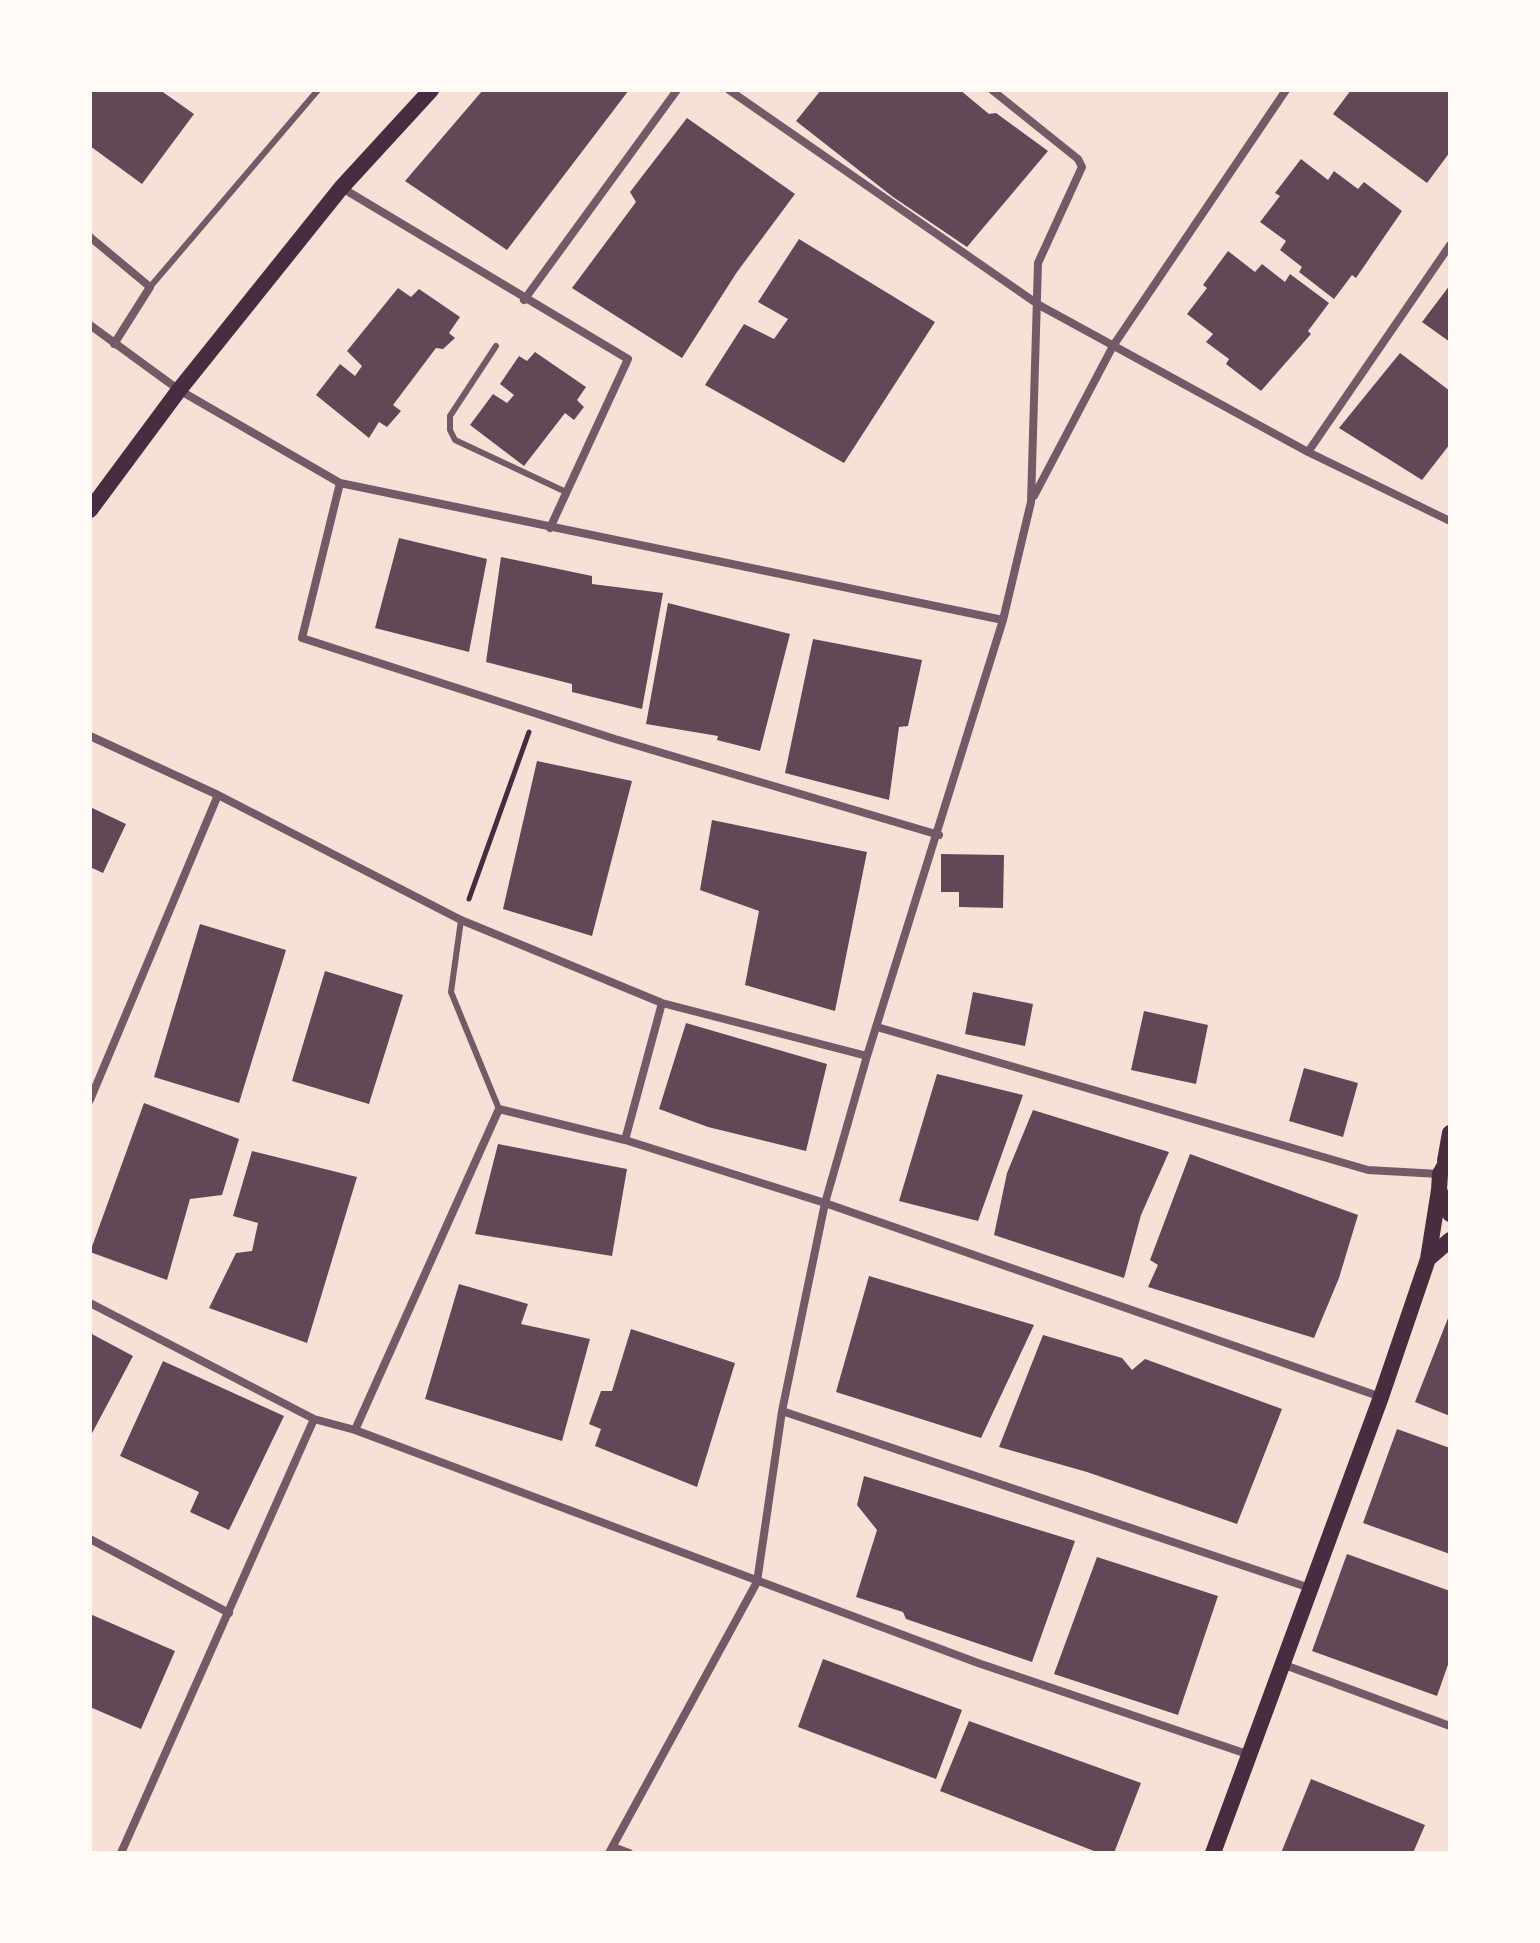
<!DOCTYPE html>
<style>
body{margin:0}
#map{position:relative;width:1540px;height:1943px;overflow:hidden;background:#f7e1d7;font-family:"Varela Round",sans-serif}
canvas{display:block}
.frame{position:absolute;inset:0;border:92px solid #fffaf5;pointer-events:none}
</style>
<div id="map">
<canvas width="1540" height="1943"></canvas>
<div class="frame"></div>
</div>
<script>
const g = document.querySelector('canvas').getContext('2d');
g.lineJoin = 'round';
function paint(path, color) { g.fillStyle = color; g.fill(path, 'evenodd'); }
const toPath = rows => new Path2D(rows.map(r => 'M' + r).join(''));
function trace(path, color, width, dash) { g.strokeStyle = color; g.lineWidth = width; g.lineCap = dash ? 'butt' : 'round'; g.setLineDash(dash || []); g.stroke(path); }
paint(toPath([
 [90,90,160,90,194,114,142,184,90,146],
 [483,90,629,90,507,250,405,181],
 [821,90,960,90,989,114,996,113,1048,151,967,247,893,197,796,121],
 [1351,90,1450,90,1450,152,1427,183,1333,114],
 [687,118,795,194,737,272,682,358,572,288,636,202,630,192],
 [1301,159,1328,180,1334,171,1358,189,1364,182,1402,211,1356,278,1352,275,1334,299,1299,272,1302,267,1280,250,1286,241,1260,222,1280,196,1275,193],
 [799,239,935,322,844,463,705,385,744,324,774,339,788,319,758,302],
 [1228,251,1255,272,1262,264,1285,282,1290,274,1329,303,1308,331,1311,334,1261,391,1226,364,1229,359,1206,342,1213,334,1187,314,1207,288,1203,285],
 [1450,285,1450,342,1422,322],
 [398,288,411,297,419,289,460,317,449,333,455,338,443,349,436,348,393,405,401,411,387,427,379,422,369,438,316,395,340,364,355,376,362,366,347,351],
 [535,352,586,387,577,400,584,407,574,420,565,413,524,466,470,425,493,394,507,403,514,395,500,384,519,356,527,361],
 [1400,353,1450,391,1450,444,1422,480,1339,428],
 [399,538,487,559,469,652,375,628],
 [501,557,592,576,592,584,663,593,642,709,572,692,572,684,486,662],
 [668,603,790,634,760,751,717,740,718,736,646,724],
 [813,639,922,660,908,726,899,727,889,800,785,773],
 [537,761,632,781,592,936,503,909],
 [90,807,126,824,103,873,90,867],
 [712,820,867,852,835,1011,745,985,759,911,700,890],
 [941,854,1004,855,1003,908,959,907,959,892,941,892],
 [200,924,286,950,239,1103,154,1077],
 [325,971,403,995,369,1104,292,1081],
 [973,992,1033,1004,1025,1046,965,1034],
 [1144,1011,1208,1025,1196,1084,1131,1070],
 [686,1023,827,1064,806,1151,708,1127,659,1109],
 [1304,1068,1358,1083,1343,1137,1289,1121],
 [937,1074,1023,1095,978,1221,899,1201],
 [144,1103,239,1139,222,1195,190,1199,167,1280,90,1252],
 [1033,1110,1169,1152,1141,1215,1124,1278,994,1235,1007,1173],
 [498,1144,627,1169,612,1256,475,1234],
 [252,1151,357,1177,307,1343,209,1308,236,1253,252,1251,258,1223,233,1216],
 [1190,1154,1358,1215,1339,1278,1314,1338,1148,1287,1158,1265,1150,1260],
 [869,1276,1034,1325,981,1438,836,1392],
 [459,1284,528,1304,521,1324,590,1339,562,1441,425,1399],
 [1450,1313,1450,1416,1415,1402],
 [631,1329,735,1363,697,1487,595,1446,601,1429,589,1424,601,1391,612,1391],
 [90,1333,133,1356,90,1437],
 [1043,1335,1122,1358,1132,1370,1145,1359,1282,1409,1237,1524,1087,1472,999,1447],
 [163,1361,284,1416,229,1530,190,1512,199,1492,120,1456],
 [1397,1429,1450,1448,1450,1554,1363,1523],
 [864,1476,1075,1541,1032,1662,906,1619,903,1612,856,1597,877,1530,857,1505],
 [1347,1554,1450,1591,1450,1659,1437,1696,1312,1651],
 [1097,1557,1218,1596,1178,1715,1054,1674],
 [90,1614,175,1651,141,1729,90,1707],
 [823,1659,962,1710,936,1779,798,1727],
 [969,1721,1141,1783,1114,1853,1099,1853,940,1791],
 [1311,1779,1425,1825,1413,1853,1281,1853]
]), '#644757');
trace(toPath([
 [469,899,529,732]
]), '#4a2c40', 5);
trace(toPath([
 [150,287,318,90],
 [496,346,450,416,450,430,455,440,566,492],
 [461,920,451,992,499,1109]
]), '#755966', 6);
trace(toPath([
 [729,90,1039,305,1308,452,1450,521],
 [342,188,628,359,550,528],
 [90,237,150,287,114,344],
 [524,300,677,90],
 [90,325,179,390,340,483,1003,620],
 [1308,452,1450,245],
 [340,483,302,638,615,739,939,835],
 [1034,496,1113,346,1286,90],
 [90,736,218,795,461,920,662,1003,867,1056],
 [877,1027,1368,1170,1439,1174],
 [90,1100,218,795],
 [625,1140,662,1003],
 [90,1303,314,1419,355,1430,978,1663,1250,1755],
 [782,1411,1310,1588],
 [355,1430,499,1109,625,1140,825,1203,1381,1397],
 [90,1539,229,1613],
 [1282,1664,1450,1726],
 [613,1847,629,1853],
 [121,1853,314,1419],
 [609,1853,757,1582,782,1411,825,1203,867,1056,1003,620,1031,502,1038,263,1082,167,1078,159,992,90]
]), '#755966', 8);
trace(toPath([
 [90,510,179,390,341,188,431,90],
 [1450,1156,1440,1174,1439,1190,1450,1214],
 [1445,1161,1450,1133],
 [1428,1259,1450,1240],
 [1213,1853,1381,1397,1428,1259,1439,1190]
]), '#4a2c40', 16);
</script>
